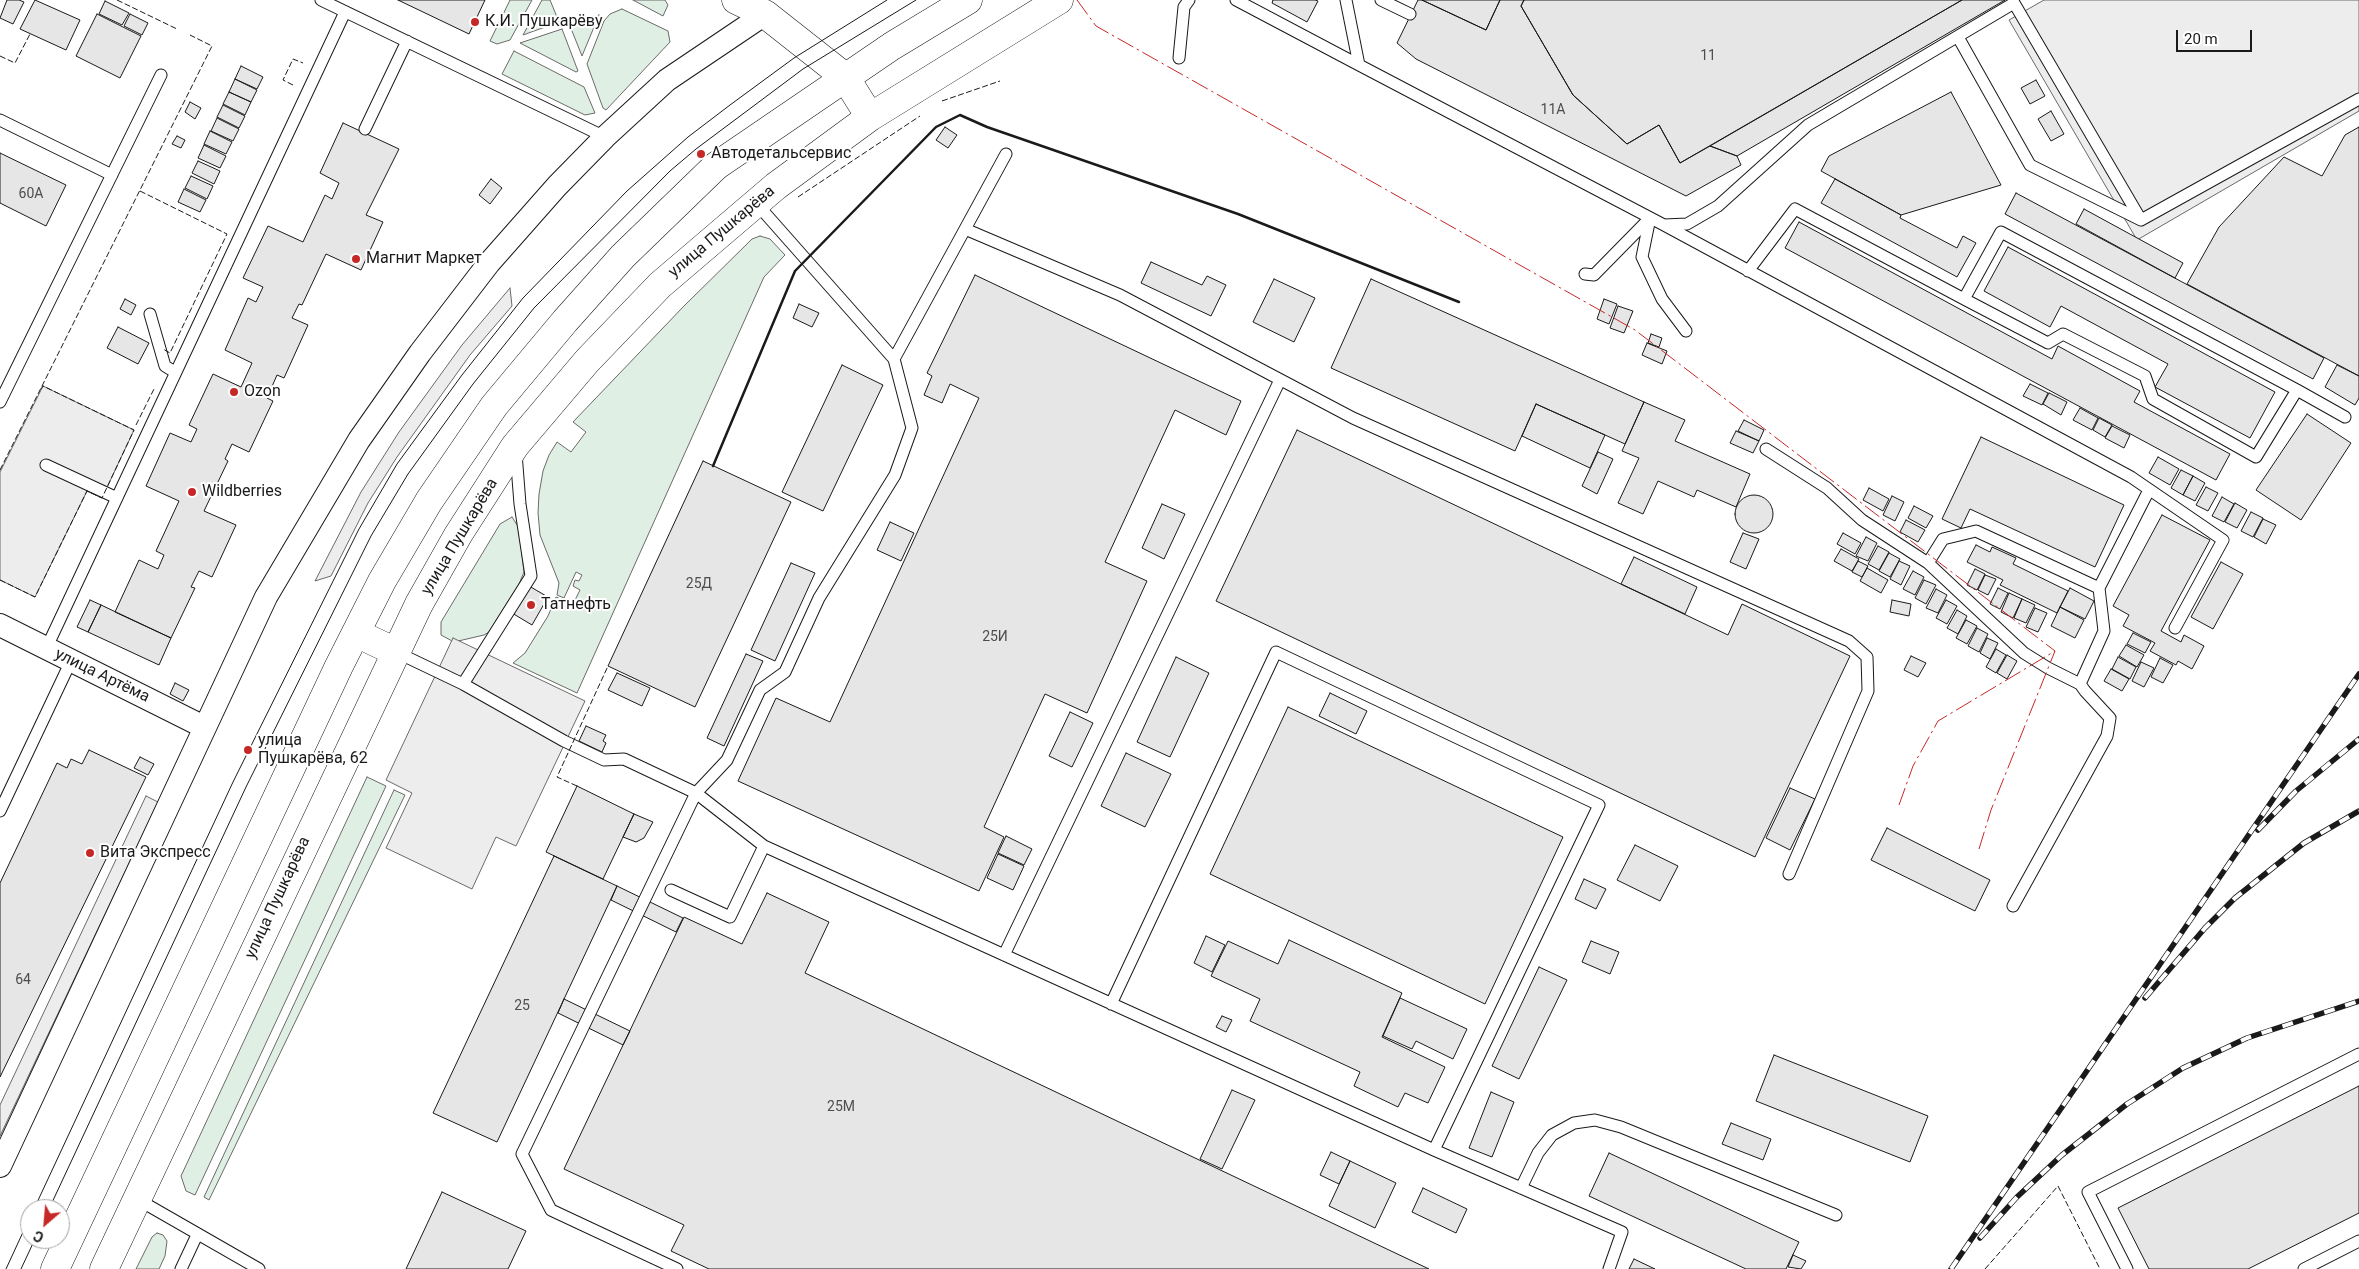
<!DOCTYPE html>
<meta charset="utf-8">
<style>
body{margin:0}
#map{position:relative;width:2359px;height:1269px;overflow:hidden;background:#fff;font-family:Roboto,sans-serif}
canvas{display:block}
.north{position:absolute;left:20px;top:1199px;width:50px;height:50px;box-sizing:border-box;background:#fff;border:1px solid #a3a3a3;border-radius:50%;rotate:207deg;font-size:14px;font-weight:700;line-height:20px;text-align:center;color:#1a1a1a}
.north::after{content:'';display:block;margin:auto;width:18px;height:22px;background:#c62828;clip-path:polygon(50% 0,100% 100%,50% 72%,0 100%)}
.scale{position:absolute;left:2176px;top:30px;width:76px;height:22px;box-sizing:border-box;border:2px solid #1a1a1a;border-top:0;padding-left:6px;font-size:15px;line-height:18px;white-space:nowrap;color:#1a1a1a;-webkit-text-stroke:4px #fff;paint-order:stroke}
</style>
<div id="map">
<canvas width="2359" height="1269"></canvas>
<div class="north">С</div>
<div class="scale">20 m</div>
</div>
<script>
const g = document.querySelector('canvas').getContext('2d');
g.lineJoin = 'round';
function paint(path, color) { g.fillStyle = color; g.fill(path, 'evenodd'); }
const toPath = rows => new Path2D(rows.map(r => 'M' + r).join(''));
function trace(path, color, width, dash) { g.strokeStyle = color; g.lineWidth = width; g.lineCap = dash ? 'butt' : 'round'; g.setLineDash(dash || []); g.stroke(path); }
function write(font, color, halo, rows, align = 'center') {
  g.font = font + ' Roboto,sans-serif'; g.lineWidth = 4; g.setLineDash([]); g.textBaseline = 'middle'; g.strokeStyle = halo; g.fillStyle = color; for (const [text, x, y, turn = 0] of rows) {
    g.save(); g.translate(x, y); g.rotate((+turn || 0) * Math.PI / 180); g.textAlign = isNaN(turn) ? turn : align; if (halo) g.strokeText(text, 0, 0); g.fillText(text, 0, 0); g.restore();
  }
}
const green = toPath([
 [510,0,532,0,510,40,497,44,490,41,510,0],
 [542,0,550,0,559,22,523,35,542,0],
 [633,0,665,0,668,5,663,16,633,0],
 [622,9,668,31,670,42,606,110,603,108,587,64,604,21,610,14,622,9],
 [599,15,582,56,570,26,599,15],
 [562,29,578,71,576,72,520,43,562,29],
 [514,51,584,87,595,113,585,115,502,74,514,51],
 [760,236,770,239,785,255,764,277,577,693,513,663,525,653,548,616,556,597,573,604,580,590,573,586,575,580,579,581,582,575,576,572,564,598,557,595,559,583,540,535,538,513,539,494,543,471,549,455,557,442,571,452,586,432,573,422,684,306,752,239,760,236],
 [512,517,519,528,524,572,519,584,489,632,484,635,454,642,441,635,441,622,500,524,512,517],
 [367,777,386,786,195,1195,186,1191,181,1176,367,777],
 [394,790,405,795,209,1200,204,1197,394,790],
 [157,1233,163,1235,167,1241,165,1256,159,1269,136,1269,152,1237,157,1233]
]);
paint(green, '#e0efe3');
trace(green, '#6a6a6a', 1);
const parking = toPath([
 [2044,0,2359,0,2359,111,2137,240,2009,20,2044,0],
 [510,288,512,306,470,355,397,457,368,503,331,576,315,581,361,492,399,432,462,345,510,288],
 [43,386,134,430,102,498,87,491,35,597,0,580,0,472,43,386],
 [453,638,585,701,516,846,496,837,472,889,386,848,412,793,386,780,453,638],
 [146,796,158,802,0,1136,0,1105,146,796]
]);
paint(parking, '#ededed');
trace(parking, '#6a6a6a', 1);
const building = toPath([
 [7,0,19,0,24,2,13,24,0,18,7,0],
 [35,0,80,20,66,50,20,29,35,0],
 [398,0,485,0,469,34,398,0],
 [1273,0,1315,0,1318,1,1307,22,1272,3,1273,0],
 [1418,0,1422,0,1486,30,1500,0,1524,0,1521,6,1573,95,1627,144,1659,125,1680,163,1710,146,1737,156,1741,165,1686,196,1416,59,1397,43,1418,0],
 [1422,0,1500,0,1486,30,1422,0],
 [1524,0,1962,0,1680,163,1659,125,1627,144,1573,95,1521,6,1524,0],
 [1962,0,2005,0,1737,156,1710,146,1962,0],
 [105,1,129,13,122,25,99,14,105,1],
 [97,14,141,36,120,78,76,56,97,14],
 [130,14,148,23,142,35,124,26,130,14],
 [241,66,263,77,257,89,235,79,241,66],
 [235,79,257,90,251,102,229,92,235,79],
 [2036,80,2045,96,2030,104,2021,88,2036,80],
 [229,92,251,102,245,115,223,104,229,92],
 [1951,92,2001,185,1901,215,1821,171,1829,156,1951,92],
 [190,102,201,108,195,119,185,112,190,102],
 [223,105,245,116,239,128,217,117,223,105],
 [2051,111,2064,134,2051,141,2038,119,2051,111],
 [217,118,239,129,233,141,211,131,217,118],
 [343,123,399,149,366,215,383,222,361,270,326,254,302,305,299,304,292,318,308,325,284,378,277,375,267,398,273,401,249,452,232,444,225,459,228,461,204,511,236,525,212,577,199,571,191,587,195,588,171,638,115,612,139,560,158,569,164,555,156,551,179,501,146,486,170,433,191,442,197,429,189,425,213,374,241,387,252,363,225,350,248,298,256,302,263,287,243,278,268,226,303,242,325,195,332,199,339,183,320,173,343,123],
 [945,127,957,135,948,148,936,140,945,127],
 [2359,127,2359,376,2187,284,2219,227,2284,157,2322,176,2345,135,2359,127],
 [210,131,232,142,226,154,204,144,210,131],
 [177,136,185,140,181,148,172,144,177,136],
 [204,145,226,156,220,168,198,158,204,145],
 [0,153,66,185,46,226,0,203,0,153],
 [198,161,220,171,214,184,192,173,198,161],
 [191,176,213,186,207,199,185,188,191,176],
 [491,179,502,188,490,204,479,195,491,179],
 [1835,179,1901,215,1900,218,1957,248,1963,236,1976,243,1957,277,1821,203,1835,179],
 [184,189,206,200,200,212,178,202,184,189],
 [2016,193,2324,358,2313,379,2005,214,2016,193],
 [2084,209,2183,263,2175,278,2076,224,2084,209],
 [1799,222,2052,359,2058,346,2140,391,2134,402,2230,454,2216,480,1785,248,1799,222],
 [2008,247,2275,392,2250,438,2155,387,2168,364,2061,306,2050,327,1984,291,2008,247],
 [1151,262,1202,285,1207,276,1226,285,1211,316,1141,283,1151,262],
 [975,275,1241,401,1226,435,1175,410,1105,562,1147,581,1087,713,1045,694,984,827,1004,837,979,891,738,781,776,698,830,722,979,398,950,384,942,403,924,395,932,376,927,373,975,275],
 [1274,279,1315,298,1294,342,1253,322,1274,279],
 [1371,279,1644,402,1625,444,1536,404,1515,451,1331,368,1371,279],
 [125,299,136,305,131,315,120,309,125,299],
 [1604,299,1617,304,1609,324,1597,319,1604,299],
 [799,304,819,313,812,327,793,318,799,304],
 [1618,306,1633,311,1624,333,1610,328,1618,306],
 [118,327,149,343,138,364,107,348,118,327],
 [1651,334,1662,338,1659,347,1648,343,1651,334],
 [1647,343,1667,351,1662,364,1642,355,1647,343],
 [842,365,883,385,823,511,782,492,842,365],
 [2337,365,2359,376,2359,398,2355,405,2325,387,2337,365],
 [2030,384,2048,393,2042,405,2023,396,2030,384],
 [2049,393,2067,402,2061,415,2043,404,2049,393],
 [1644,402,1685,420,1675,441,1750,474,1736,507,1697,490,1694,497,1658,481,1643,514,1618,503,1639,458,1622,451,1644,402],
 [1536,404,1605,435,1590,468,1522,436,1536,404],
 [2080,408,2098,418,2092,430,2073,420,2080,408],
 [2307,414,2351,443,2301,520,2256,490,2307,414],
 [2099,418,2112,425,2105,437,2093,430,2099,418],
 [1744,420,1764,430,1759,441,1738,431,1744,420],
 [2112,426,2130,435,2124,448,2105,438,2112,426],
 [1297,430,1728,635,1742,604,1850,656,1755,857,1216,601,1297,430],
 [1736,431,1759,441,1753,453,1730,443,1736,431],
 [1981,437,2124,505,2095,567,1970,509,1961,528,1942,519,1981,437],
 [1598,452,1613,459,1597,494,1582,486,1598,452],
 [2158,457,2179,469,2170,485,2149,473,2158,457],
 [703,461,791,502,695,707,608,666,703,461],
 [2181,470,2193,476,2183,495,2171,488,2181,470],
 [2193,476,2205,483,2195,501,2183,495,2193,476],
 [2206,487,2218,493,2208,511,2196,505,2206,487],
 [1869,488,1889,499,1883,511,1863,500,1869,488],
 '1735 514a19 19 0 1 1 38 0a19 19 0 1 1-38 0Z',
 [1892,496,1904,502,1895,521,1883,515,1892,496],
 [2222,497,2234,504,2224,522,2212,516,2222,497],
 [2235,503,2247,510,2237,528,2225,522,2235,503],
 [1162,504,1185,514,1164,559,1142,548,1162,504],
 [1914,506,1933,516,1926,528,1908,518,1914,506],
 [2251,512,2263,518,2253,537,2241,531,2251,512],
 [2162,515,2210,540,2161,631,2181,642,2184,635,2204,646,2192,669,2178,661,2176,665,2150,651,2155,643,2123,626,2129,615,2113,606,2162,515],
 [2263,519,2276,525,2266,544,2254,537,2263,519],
 [1906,520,1925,530,1918,542,1900,532,1906,520],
 [890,522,914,533,901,561,877,550,890,522],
 [1743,533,1759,539,1746,569,1730,562,1743,533],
 [1843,533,1861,543,1855,554,1837,544,1843,533],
 [1866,537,1877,543,1868,561,1856,556,1866,537],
 [1976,545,1990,552,1992,547,2016,558,2013,564,2068,591,2057,613,2000,585,2003,580,1967,562,1976,545],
 [1878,546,1889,552,1879,570,1868,564,1878,546],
 [1841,549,1859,559,1852,571,1834,561,1841,549],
 [1889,553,1900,559,1890,577,1879,571,1889,553],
 [1634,557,1697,587,1685,614,1621,584,1634,557],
 [1858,561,1868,566,1862,577,1852,572,1858,561],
 [1899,561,1910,566,1901,585,1890,579,1899,561],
 [2221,562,2243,574,2213,629,2191,617,2221,562],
 [791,563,815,573,775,661,751,650,791,563],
 [1867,568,1888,580,1881,593,1860,581,1867,568],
 [1975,569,1985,574,1977,590,1967,585,1975,569],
 [1913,571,1924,577,1915,595,1903,589,1913,571],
 [1985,575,1996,579,1988,595,1978,590,1985,575],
 [1924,580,1936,585,1926,604,1915,598,1924,580],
 [529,586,548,597,532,625,512,613,529,586],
 [1998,588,2008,593,2000,609,1990,604,1998,588],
 [2070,588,2094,601,2085,619,2060,607,2070,588],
 [1936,589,1947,595,1938,613,1926,608,1936,589],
 [2009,593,2022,599,2013,618,2001,612,2009,593],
 [2022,599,2035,605,2026,623,2014,618,2022,599],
 [90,600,101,605,88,632,77,627,90,600],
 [1892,600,1911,604,1909,616,1890,612,1892,600],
 [1946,600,1957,606,1947,624,1936,618,1946,600],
 [101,605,171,638,159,665,88,632,101,605],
 [2060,607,2084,620,2075,638,2051,626,2060,607],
 [2035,608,2047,613,2038,632,2026,627,2035,608],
 [1957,610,1967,616,1958,634,1947,628,1957,610],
 [1966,620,1977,626,1967,644,1956,638,1966,620],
 [1977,628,1988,634,1979,652,1968,646,1977,628],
 [2133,633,2151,642,2145,653,2127,644,2133,633],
 [1987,638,1998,643,1990,659,1980,653,1987,638],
 [2126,645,2144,655,2137,667,2119,656,2126,645],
 [1996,649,2006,655,1996,673,1986,667,1996,649],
 [746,654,763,661,724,746,707,738,746,654],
 [2007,655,2017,661,2007,679,1997,673,2007,655],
 [1911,656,1926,663,1918,677,1904,670,1911,656],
 [1176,657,1209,673,1170,757,1137,742,1176,657],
 [2118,657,2136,667,2130,679,2112,669,2118,657],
 [2160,658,2173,665,2163,683,2151,677,2160,658],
 [2141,662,2154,668,2144,687,2132,681,2141,662],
 [2111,669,2129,679,2122,691,2104,681,2111,669],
 [617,673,650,688,642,706,608,690,617,673],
 [175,683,189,690,183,701,170,694,175,683],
 [1330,693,1367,711,1356,734,1319,716,1330,693],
 [1288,707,1563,837,1485,1004,1210,874,1288,707],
 [1070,712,1093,723,1072,767,1049,756,1070,712],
 [586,726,606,735,603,741,606,743,602,752,579,741,586,726],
 [89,750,146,777,0,1077,0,883,57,763,67,768,71,759,82,764,89,750],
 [1126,753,1171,774,1145,827,1101,806,1126,753],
 [140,757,154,764,148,775,134,768,140,757],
 [577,786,634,814,603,879,546,852,577,786],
 [1790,788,1815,799,1790,850,1766,838,1790,788],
 [634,814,653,822,644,838,636,842,623,837,634,814],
 [1887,828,1990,880,1975,911,1871,860,1887,828],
 [1006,836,1032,849,1024,865,998,853,1006,836],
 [1635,845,1678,866,1660,901,1617,880,1635,845],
 [998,854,1024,866,1013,890,987,878,998,854],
 [554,856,617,886,497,1142,433,1113,554,856],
 [1584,879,1606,889,1596,909,1575,899,1584,879],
 [617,886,683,918,676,932,611,900,617,886],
 [767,893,829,922,805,973,1429,1269,709,1269,671,1251,684,1225,564,1169,684,917,742,944,767,893],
 [1206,936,1225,945,1212,972,1194,963,1206,936],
 [1289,940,1402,993,1382,1037,1445,1067,1428,1103,1405,1093,1398,1107,1354,1086,1360,1072,1250,1021,1260,999,1211,976,1228,941,1278,964,1289,940],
 [1591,941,1619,952,1610,974,1582,962,1591,941],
 [1539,967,1567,980,1519,1079,1492,1066,1539,967],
 [1400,998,1467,1029,1453,1059,1416,1041,1412,1049,1383,1036,1400,998],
 [564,999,630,1031,623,1045,558,1013,564,999],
 [1222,1016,1232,1020,1226,1032,1216,1027,1222,1016],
 [1774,1055,1928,1116,1910,1162,1756,1101,1774,1055],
 [2359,1086,2359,1213,2248,1269,2149,1269,2118,1208,2359,1086],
 [1232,1090,1255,1100,1222,1169,1200,1159,1232,1090],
 [1491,1092,1514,1102,1492,1157,1469,1148,1491,1092],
 [1731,1123,1771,1139,1763,1160,1722,1144,1731,1123],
 [1331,1152,1350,1161,1339,1184,1320,1175,1331,1152],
 [1609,1153,1799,1242,1786,1269,1746,1269,1589,1196,1609,1153],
 [1350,1161,1396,1183,1375,1228,1329,1206,1350,1161],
 [1423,1188,1467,1209,1456,1233,1412,1212,1423,1188],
 [442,1192,526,1231,508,1269,406,1269,442,1192],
 [1793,1255,1806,1261,1801,1269,1788,1267,1793,1255],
 [1634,1259,1655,1269,1629,1269,1634,1259]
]);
paint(building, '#e6e6e6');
trace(building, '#1a1a1a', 1);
const service = toPath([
 [321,0,605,137],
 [1236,0,1359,65],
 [1346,0,1359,65,1664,225,1687,224,1718,206,1808,125,2014,3,2141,220,2359,99],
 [1381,0,1410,14],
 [1958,37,2030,165,2141,220],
 [1179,58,1184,7,1189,0],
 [0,120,112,175],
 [365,129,407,41],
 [756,203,894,359],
 [1650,218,1642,257,1662,299,1686,331],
 [1664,225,2131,477,2223,540,2175,628],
 [965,229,1120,295,1353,418,1849,641,1867,657,1868,691,1789,874],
 [1748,271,1795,209,1964,299,2048,343,2063,334,2145,376,2153,399,2256,457,2297,390,2001,232,1964,299],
 [1585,274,1594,275,1650,218],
 [150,314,165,366,175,372],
 [2297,390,2345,417],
 [0,402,161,75],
 [1766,449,1827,488,1862,520,1928,563],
 [46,465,117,498],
 [46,649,345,12],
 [396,652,463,684,564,741,604,760,624,759,696,793,764,846,1434,1150,1622,1232,1609,1269],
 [463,684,531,576,520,504,516,453],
 [2080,684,2048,668,2024,653,1928,563,1943,539,1976,531,2099,588,2149,490],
 [0,811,71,661],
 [671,890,730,917,764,846],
 [2013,906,2107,736,2110,718,2085,691,2080,684,2104,631,2099,588],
 [1004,955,1280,380],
 [1111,1004,1276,652,1599,805,1434,1150],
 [1521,1188,1538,1153,1552,1135,1574,1123,1595,1120,1621,1127,1836,1215],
 [137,1199,259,1269],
 [181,1269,197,1235],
 [677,1269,551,1210,522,1154,696,793,727,760,760,690,785,672,819,598,895,475,912,428,894,359,1006,154],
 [2127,1269,2088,1192,2359,1054],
 [2304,1269,2359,1241]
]);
const minor = toPath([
 [0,625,204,727],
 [0,1166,266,597,359,440,420,353,489,263,557,186,605,137,667,80,765,14]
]);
const tertiary = toPath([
 [736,0,765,14,845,77]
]);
const primary = toPath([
 [845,77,870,117],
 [356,633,396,652],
 [55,1269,339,666,382,581,429,501,494,406,565,321,623,256,716,166,892,46,968,0],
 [104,1269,419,604,458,535,515,446,587,361,660,285,776,186,870,117,1059,0]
]);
trace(service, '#1a1a1a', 13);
trace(minor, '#1a1a1a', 24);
trace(tertiary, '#1a1a1a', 29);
trace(primary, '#1a1a1a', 29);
trace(service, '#fff', 11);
trace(minor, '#fff', 22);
trace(tertiary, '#fff', 28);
trace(primary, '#fff', 28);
trace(toPath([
 [34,1209,233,782,359,529,397,464,462,375,523,298,627,191,688,137,730,105,794,58,887,0],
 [49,1209,246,787,371,536,408,474,473,384,534,308,670,171,696,149,803,69,916,0],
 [6,1269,30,1217],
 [21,1269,35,1239]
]), '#1a1a1a', 1);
const rail = toPath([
 [2258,830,2296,791,2359,739],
 [2145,998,2205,928,2235,898,2304,843,2359,811],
 [1980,1238,2017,1197,2062,1155,2127,1104,2183,1068,2247,1038,2359,1001],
 [1951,1269,2359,674]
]);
trace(rail, '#1a1a1a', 5.5);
trace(rail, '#fff', 4, [11]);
trace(toPath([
 [117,0,177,29],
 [0,56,15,63,30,34],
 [293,85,283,80,293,59,303,63],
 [942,101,1000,81],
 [140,191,227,234,170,353,163,349],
 [798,197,920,116],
 [136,425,155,387],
 [0,470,212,46,190,35],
 [0,580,35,597,87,491,102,498,134,430,43,386,41,389],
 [577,786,557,777,608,666],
 [1985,1269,2058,1186,2100,1269]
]), '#1a1a1a', 1, [6, 2.5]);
trace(toPath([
 [713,466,795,271,936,127,960,115,987,127,1238,214,1459,302]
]), '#1a1a1a', 2.5);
trace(toPath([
 [1077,0,1096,26,1635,330,2055,651],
 [1899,805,1913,766,1938,721,2055,651],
 [1979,849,1991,810,2055,651]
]), '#c62828', 1, [18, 4, 2.5, 4]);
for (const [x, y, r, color] of [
 [475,22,5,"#c62828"],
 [701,154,5,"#c62828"],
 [356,259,5,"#c62828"],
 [234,392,5,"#c62828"],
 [192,492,5,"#c62828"],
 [531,605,5,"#c62828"],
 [248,750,5,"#c62828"],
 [90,853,5,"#c62828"]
]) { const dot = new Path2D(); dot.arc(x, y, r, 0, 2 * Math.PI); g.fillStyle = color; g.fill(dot); trace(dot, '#fff', 2); }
write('14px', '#4d4d4d', null, [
 ["11",1708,56],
 ["11А",1553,110],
 ["60А",31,194],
 ["25Д",699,584],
 ["25И",995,637],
 ["64",23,980],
 ["25",522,1006],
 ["25М",841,1107]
]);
write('16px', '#1a1a1a', '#fff', [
 ["К.И. Пушкарёву",485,22],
 ["Автодетальсервис",711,154],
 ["Магнит Маркет",366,259],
 ["Ozon",244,392],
 ["Wildberries",202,492],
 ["Татнефть",541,605],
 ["улица",258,741],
 ["Пушкарёва, 62",258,759],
 ["Вита Экспресс",100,853]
], 'left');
write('16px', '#1a1a1a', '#fff', [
 ["улица Пушкарёва",722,232,-40],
 ["улица Пушкарёва",460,537,-59],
 ["улица Артёма",102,676,26],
 ["улица Пушкарёва",278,898,-65]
]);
</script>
